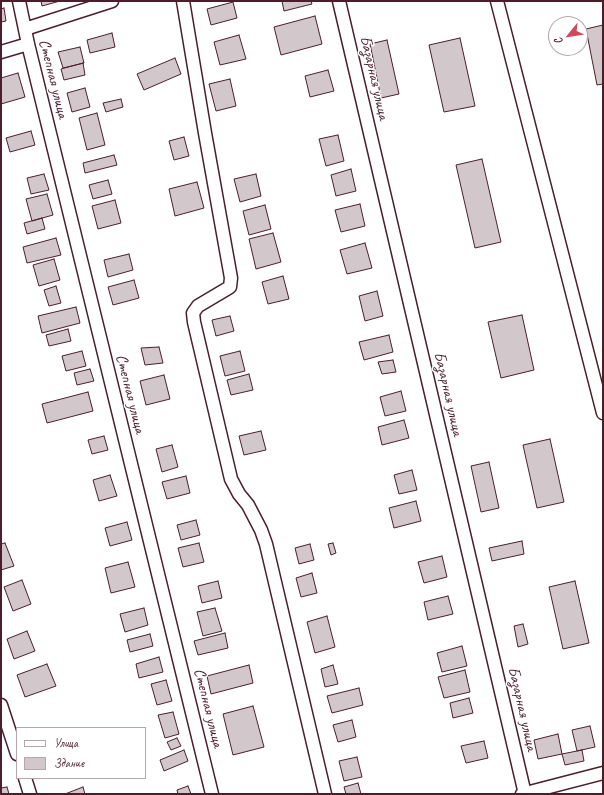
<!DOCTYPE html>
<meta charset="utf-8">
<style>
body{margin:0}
#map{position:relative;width:604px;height:795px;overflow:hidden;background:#fff;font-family:Caveat,sans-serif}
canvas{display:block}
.frame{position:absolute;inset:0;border:2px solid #4a1f2b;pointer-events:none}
.legend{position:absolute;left:16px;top:727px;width:130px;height:52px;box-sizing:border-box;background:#fff;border:1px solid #b7a5aa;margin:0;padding:5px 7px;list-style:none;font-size:12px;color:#4a1f2b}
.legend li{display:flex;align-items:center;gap:8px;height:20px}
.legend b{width:20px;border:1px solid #b7a5aa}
.north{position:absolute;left:548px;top:16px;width:40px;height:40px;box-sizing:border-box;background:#fff;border:1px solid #b7a5aa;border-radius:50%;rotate:240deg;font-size:11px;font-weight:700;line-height:16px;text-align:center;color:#4a1f2b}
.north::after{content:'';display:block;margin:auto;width:14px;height:18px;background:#d1495b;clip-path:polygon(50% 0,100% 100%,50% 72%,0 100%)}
</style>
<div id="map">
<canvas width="604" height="795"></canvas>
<div class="frame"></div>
<ul class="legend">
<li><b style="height:5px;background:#fff"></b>Улица</li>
<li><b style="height:11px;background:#d2c7cb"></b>Здание</li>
</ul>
<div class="north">С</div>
</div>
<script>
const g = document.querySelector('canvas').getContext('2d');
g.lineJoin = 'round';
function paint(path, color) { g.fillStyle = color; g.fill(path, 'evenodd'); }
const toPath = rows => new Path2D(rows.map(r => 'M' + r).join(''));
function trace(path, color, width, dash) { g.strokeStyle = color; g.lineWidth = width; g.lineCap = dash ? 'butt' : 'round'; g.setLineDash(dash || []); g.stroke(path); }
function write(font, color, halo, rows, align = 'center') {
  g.font = font + ' Caveat,sans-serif'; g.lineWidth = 3; g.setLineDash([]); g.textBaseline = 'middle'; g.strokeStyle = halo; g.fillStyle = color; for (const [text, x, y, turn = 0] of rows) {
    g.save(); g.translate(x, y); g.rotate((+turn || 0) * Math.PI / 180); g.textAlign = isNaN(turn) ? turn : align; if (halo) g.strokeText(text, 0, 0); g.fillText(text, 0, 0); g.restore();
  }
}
const building = toPath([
 [41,1,60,1,42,6,41,1],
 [282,1,311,1,312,4,284,11,282,1],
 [233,2,237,18,211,25,207,9,233,2],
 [4,8,6,21,1,22,1,9,4,8],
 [315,16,322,44,281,55,274,27,315,16],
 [603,25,603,84,597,85,586,29,603,25],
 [112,33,115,47,90,53,87,40,112,33],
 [239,35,246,59,220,65,214,42,239,35],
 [460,38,475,106,444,112,429,45,460,38],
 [387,40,399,94,381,98,370,44,387,40],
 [80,47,84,63,63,68,58,52,80,47],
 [175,58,181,74,144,90,137,74,175,58],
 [83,63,85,75,64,80,61,69,83,63],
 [328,70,334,91,310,97,305,76,328,70],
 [18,73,25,97,1,104,1,78,18,73],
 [230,79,236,106,216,111,209,84,230,79],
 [85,88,90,107,72,112,67,93,85,88],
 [121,99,123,107,106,112,103,103,121,99],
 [97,113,105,145,87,150,79,118,97,113],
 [31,131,35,145,10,152,6,138,31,131],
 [338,135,344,161,326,166,319,139,338,135],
 [184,137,189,156,174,160,169,141,184,137],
 [114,155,117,165,85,173,83,163,114,155],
 [482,159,501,242,475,248,456,165,482,159],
 [351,169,356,191,336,196,331,175,351,169],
 [44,174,49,190,31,194,27,178,44,174],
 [256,174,261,196,240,202,234,179,256,174],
 [108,180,112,194,93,199,89,185,108,180],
 [197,182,204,208,175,216,169,189,197,182],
 [47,194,53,215,32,221,26,199,47,194],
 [115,200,121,223,98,229,92,206,115,200],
 [360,204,365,226,341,232,335,210,360,204],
 [265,205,271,229,249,235,243,211,265,205],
 [42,218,45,229,27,234,24,223,42,218],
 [273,233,281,262,256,269,249,239,273,233],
 [56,238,61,255,27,263,23,247,56,238],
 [365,243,372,268,347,274,340,250,365,243],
 [129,254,133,270,108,277,104,260,129,254],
 [54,259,60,280,39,286,33,265,54,259],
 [283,276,289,299,268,304,262,282,283,276],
 [134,280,139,298,113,305,108,287,134,280],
 [56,286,61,303,49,306,44,290,56,286],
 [377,291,383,316,365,321,359,296,377,291],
 [76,307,80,323,42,333,38,316,76,307],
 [522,315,534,370,501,378,488,322,522,315],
 [230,316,234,331,216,336,212,320,230,316],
 [68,329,71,341,49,346,46,335,68,329],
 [389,335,393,352,364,360,359,342,389,335],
 [159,347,163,363,145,365,141,348,159,347],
 [82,351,86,366,66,371,62,356,82,351],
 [240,351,245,371,225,376,220,356,240,351],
 [393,360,396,372,382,374,378,362,393,360],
 [90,369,94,381,77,385,74,373,90,369],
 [249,374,253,390,231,395,227,380,249,374],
 [164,375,170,399,146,405,140,381,164,375],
 [401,391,406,411,385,416,380,397,401,391],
 [88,392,93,411,47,423,42,404,88,392],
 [404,420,409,438,382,445,378,427,404,420],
 [261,431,266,450,244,455,239,436,261,431],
 [104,436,108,450,92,454,88,440,104,436],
 [550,439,564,502,537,508,523,445,550,439],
 [172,445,178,467,162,472,156,449,172,445],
 [489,462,499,508,481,512,471,466,489,462],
 [412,470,417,490,399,494,394,475,412,470],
 [110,475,117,496,99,501,93,480,110,475],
 [186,476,190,493,167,499,162,482,186,476],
 [416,501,421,521,394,528,389,508,416,501],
 [196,520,200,535,181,540,177,525,196,520],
 [127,522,132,540,110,546,105,528,127,522],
 [522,541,524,554,492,561,489,548,522,541],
 [5,543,14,566,1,570,1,544,5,543],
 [199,543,204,562,183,567,178,548,199,543],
 [333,543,336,553,331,555,328,544,333,543],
 [310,544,314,560,299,564,295,548,310,544],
 [442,556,447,577,424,583,418,562,442,556],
 [128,562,135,587,111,593,105,568,128,562],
 [312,573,317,593,301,597,296,578,312,573],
 [22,580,31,604,13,611,4,587,22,580],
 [218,581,222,598,202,603,198,586,218,581],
 [575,581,589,643,563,649,549,587,575,581],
 [448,596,453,614,428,620,424,602,448,596],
 [144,608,148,625,125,632,120,614,144,608],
 [215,608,222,631,203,636,197,612,215,608],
 [327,616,335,647,315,653,307,622,327,616],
 [523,624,528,644,518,647,514,626,523,624],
 [27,631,35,651,14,659,7,639,27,631],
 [225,633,228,648,198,655,194,641,225,633],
 [150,634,153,646,130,652,127,640,150,634],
 [462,646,467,666,442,672,437,653,462,646],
 [159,657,163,672,139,678,136,664,159,657],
 [47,664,56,686,25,697,17,675,47,664],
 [249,665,253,683,211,694,207,676,249,665],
 [333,665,338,684,325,687,321,669,333,665],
 [465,670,470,692,444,698,438,677,465,670],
 [166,680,172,701,157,705,151,684,166,680],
 [359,688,363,705,332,713,327,696,359,688],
 [469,698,473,713,453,718,450,703,469,698],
 [253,706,264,747,233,755,223,714,253,706],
 [173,712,179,734,165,738,158,715,173,712],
 [352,720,356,737,338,742,333,725,352,720],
 [590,726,595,747,577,751,572,730,590,726],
 [558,734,562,754,538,759,534,740,558,734],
 [177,738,181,746,171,750,167,742,177,738],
 [484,741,488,758,466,763,461,746,484,741],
 [184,750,188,761,164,771,160,760,184,750],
 [582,750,584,761,565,765,562,754,582,750],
 [357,757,362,777,344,781,339,761,357,757],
 [358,783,361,794,346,794,344,787,358,783],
 [188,786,191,794,178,794,177,790,188,786],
 [7,787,9,794,1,794,1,788,7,787],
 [83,787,85,794,65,794,83,787]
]);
paint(building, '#d2c7cb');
trace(building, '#4a1f2b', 1);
const street = toPath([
 [19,1,28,44,212,794],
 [183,1,205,133,231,278,230,287,198,306,193,313,194,322,231,479,239,494,248,505,261,530,266,544,325,794],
 [339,1,525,794],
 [497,1,603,413],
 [25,29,112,1],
 [1,52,28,44],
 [1,705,17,754],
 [25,778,30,794],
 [522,794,603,773]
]);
trace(street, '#4a1f2b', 15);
trace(street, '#fff', 12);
write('16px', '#4a1f2b', '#fff', [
 ["Базарная улица",374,78,77],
 ["Степная улица",53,79,76],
 ["Степная улица",130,394,76],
 ["Базарная улица",448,394,77],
 ["Степная улица",208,708,76],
 ["Базарная улица",522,709,77]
]);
</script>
